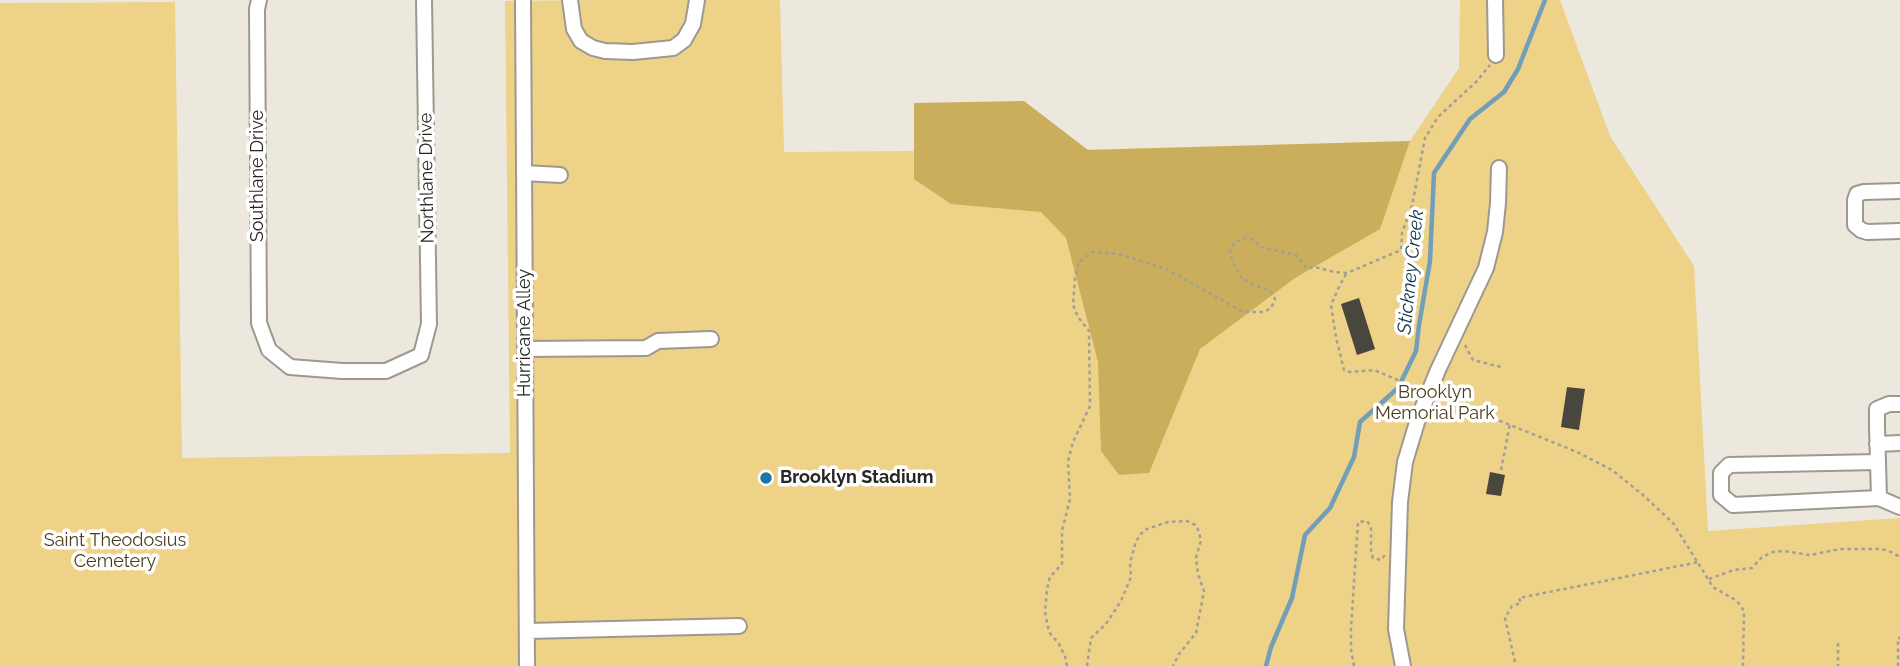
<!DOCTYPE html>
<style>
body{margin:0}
canvas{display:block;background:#ece8dd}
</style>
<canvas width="1900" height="666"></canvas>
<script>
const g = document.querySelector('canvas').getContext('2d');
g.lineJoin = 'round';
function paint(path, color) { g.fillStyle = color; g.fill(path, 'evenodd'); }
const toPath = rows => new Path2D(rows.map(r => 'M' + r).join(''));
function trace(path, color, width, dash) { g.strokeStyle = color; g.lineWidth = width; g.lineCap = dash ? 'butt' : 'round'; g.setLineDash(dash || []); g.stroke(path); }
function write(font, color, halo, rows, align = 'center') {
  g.font = font + ' Raleway,sans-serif'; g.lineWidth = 7; g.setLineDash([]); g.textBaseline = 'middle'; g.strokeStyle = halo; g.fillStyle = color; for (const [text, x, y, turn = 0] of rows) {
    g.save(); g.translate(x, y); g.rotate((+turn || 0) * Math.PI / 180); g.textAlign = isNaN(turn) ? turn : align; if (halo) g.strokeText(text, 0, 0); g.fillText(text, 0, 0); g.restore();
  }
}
paint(toPath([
 [601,0,780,0,784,152,914,151,914,179,1041,151,1410,141,1459,68,1460,0,1560,0,1610,136,1694,266,1708,531,1900,518,1900,666,0,666,0,3,175,2,182,458,510,453,505,1]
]), '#edd288');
paint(toPath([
 [1024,101,1088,150,1410,141,1380,229,1295,278,1200,349,1149,473,1119,475,1101,451,1098,362,1066,238,1041,212,951,204,914,179,914,103]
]), '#cbae5c');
trace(toPath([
 [1266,666,1271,647,1292,598,1305,535,1330,508,1354,457,1360,422,1398,388,1416,351,1419,325,1430,261,1434,173,1470,119,1504,92,1518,69,1545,0]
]), '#729eb8', 4.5);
paint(toPath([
 [1359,298,1375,349,1357,355,1341,304],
 [1567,387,1585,389,1579,430,1561,427],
 [1490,472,1505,475,1501,496,1486,494]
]), '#49463d');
const minor = toPath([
 [259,0,257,9,259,323,269,350,290,367,342,371,386,371,421,355,429,324,424,0],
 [523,0,527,666],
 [570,0,574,29,581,41,593,48,605,51,633,52,673,48,684,40,693,24,697,0],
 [1495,0,1496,55],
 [524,173,560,175],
 [1900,191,1864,192,1857,194,1855,200,1855,225,1861,230,1867,232,1900,231],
 [525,349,646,348,658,341,711,339],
 [1900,404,1889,404,1877,409,1877,427,1879,498,1900,507],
 [1877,444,1900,443],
 [1878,462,1729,465,1721,473,1721,495,1733,505,1879,498],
 [527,631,739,626],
 [1403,666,1396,629,1400,502,1405,462,1418,419,1438,370,1486,268,1495,232,1498,203,1499,168]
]);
trace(minor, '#9d998f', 18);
trace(toPath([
 [1346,274,1339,287,1331,305,1336,337,1344,370,1350,372,1374,370,1415,387],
 [1465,345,1473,360,1501,367],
 [1441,397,1577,452,1612,470,1643,495,1673,523,1713,587,1737,601,1744,611,1743,666],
 [1501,470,1510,424],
 [1709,579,1734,570,1752,568,1762,557,1773,552,1784,551,1810,555,1840,549,1881,549,1889,551,1900,557],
 [1838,643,1838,666],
 [1515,662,1505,618,1512,606,1521,603,1519,598,1699,562],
 [1067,666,1065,656,1059,644,1049,632,1045,612,1047,589,1050,577,1062,564,1062,531,1070,499,1068,461,1073,442,1090,406,1089,331,1078,317,1073,305,1075,277,1079,262,1093,252,1119,254,1166,269,1243,312,1264,312,1271,308,1275,299,1271,292,1242,279,1232,261,1230,251,1235,242,1245,238,1254,240,1260,247,1296,255,1306,268,1315,267,1334,272,1347,273,1401,250,1402,233,1412,206,1425,138,1438,117,1476,82,1490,65],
 [1087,666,1091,638,1106,624,1121,601,1131,577,1130,563,1136,541,1144,530,1168,522,1187,521,1197,526,1201,540,1196,558,1198,574,1204,591,1196,633,1179,654,1173,666],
 [1354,666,1351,649,1351,628,1358,522,1367,521,1371,527,1371,553,1373,558,1381,560,1385,555],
 [1898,666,1898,638,1900,638]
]), '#a29f96', 2.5, [3.5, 3.5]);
trace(minor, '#fff', 14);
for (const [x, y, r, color] of [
 [766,478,7,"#1c76a5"]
]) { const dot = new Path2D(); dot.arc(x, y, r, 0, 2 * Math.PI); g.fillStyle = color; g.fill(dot); trace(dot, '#fff', 2.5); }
write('18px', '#282622', '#fff', [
 ["Southlane Drive",258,176,-90],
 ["Northlane Drive",427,178,-91],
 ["Hurricane Alley",525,333,-90]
]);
write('18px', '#4b3e1b', '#fff', [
 ["Brooklyn",1435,393],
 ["Memorial Park",1435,414],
 ["Saint Theodosius",115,541],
 ["Cemetery",115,562]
]);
write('bold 18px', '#282622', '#fff', [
 ["Brooklyn Stadium",780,478]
], 'left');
write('italic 19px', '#0e3247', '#fff', [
 ["Stickney Creek",1411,272,-84]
]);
</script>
